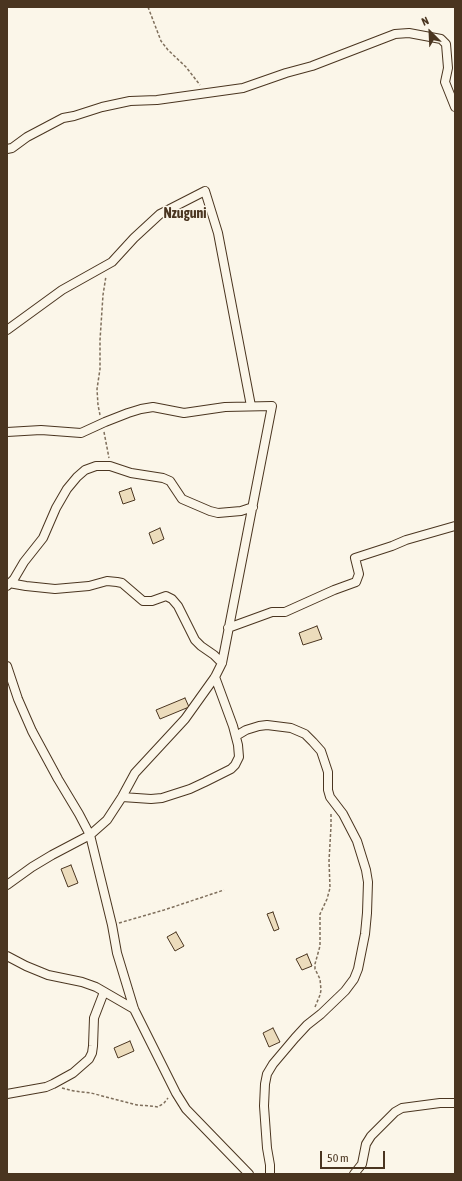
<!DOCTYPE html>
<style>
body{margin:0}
#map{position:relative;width:462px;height:1181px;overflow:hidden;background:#fbf6e9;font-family:"Asap Condensed",sans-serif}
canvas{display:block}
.frame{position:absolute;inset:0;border:8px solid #4a3520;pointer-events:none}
.north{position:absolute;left:410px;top:12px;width:40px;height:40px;-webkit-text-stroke:3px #fbf6e9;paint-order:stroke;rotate:336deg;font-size:11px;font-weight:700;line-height:16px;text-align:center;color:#4a3520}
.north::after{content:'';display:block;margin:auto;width:14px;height:18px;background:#4a3520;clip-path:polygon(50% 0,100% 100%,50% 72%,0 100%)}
.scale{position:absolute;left:320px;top:1151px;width:65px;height:18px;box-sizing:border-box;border:2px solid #4a3520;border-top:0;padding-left:5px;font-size:12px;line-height:14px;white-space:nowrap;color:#4a3520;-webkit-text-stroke:3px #fbf6e9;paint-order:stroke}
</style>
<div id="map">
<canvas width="462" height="1181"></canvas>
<div class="frame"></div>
<div class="north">N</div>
<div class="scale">50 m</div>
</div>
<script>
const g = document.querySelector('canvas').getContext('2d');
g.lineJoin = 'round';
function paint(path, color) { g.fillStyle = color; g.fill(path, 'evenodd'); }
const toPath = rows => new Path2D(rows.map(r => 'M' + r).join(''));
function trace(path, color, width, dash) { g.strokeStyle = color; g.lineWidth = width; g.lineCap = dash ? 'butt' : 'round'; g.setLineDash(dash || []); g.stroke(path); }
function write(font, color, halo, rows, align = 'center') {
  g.font = font + ' "Asap Condensed",sans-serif'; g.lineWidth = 3; g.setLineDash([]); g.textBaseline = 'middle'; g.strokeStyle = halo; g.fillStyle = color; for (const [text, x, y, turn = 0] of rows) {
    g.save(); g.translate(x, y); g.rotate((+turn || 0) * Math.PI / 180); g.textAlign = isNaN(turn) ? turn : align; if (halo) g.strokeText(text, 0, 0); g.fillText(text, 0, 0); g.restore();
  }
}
const building = toPath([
 [131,488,135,500,123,504,119,492,131,488],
 [160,528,164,539,153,544,149,533,160,528],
 [317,626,322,639,303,645,299,633,317,626],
 [185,698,189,707,160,719,156,710,185,698],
 [71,865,78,883,68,887,61,869,71,865],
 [273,912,279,929,274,931,267,914,273,912],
 [176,932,184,946,175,951,167,937,176,932],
 [307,954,312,966,302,970,296,959,307,954],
 [273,1028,280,1042,269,1047,263,1033,273,1028],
 [130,1041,134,1051,118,1058,114,1048,130,1041]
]);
paint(building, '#ecdcbc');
trace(building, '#4a3520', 1);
const minor = toPath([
 [7,149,12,148,27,137,63,118,74,116,102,107,130,101,157,100,243,88,286,73,312,66,395,34,409,33,441,39,446,44,448,68,445,82,455,107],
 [7,330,62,290,112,262,134,238,160,214,205,191,218,233,251,406],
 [7,432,41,430,81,433,105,422,128,413,141,409,153,407,184,413,225,407,272,406,222,663,215,677,185,719,135,773,122,797,107,820,90,835,52,855,32,867,7,885],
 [9,583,26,586,55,589,89,586,107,581,117,582,122,583,143,601,152,601,166,596,172,599,178,606,195,640,201,646,214,655,222,663],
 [7,586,14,579,24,562,43,538,56,508,67,489,77,477,85,470,96,466,110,466,131,473,163,478,170,481,182,499,210,511,218,513,241,511,253,507],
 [228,628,272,612,285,612,334,590,356,582,359,574,355,558,392,546,406,540,455,526],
 [7,666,18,699,32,731,58,779,79,814,90,835,112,925,117,953,134,1009,176,1093,186,1109,249,1174],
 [236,736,246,730,259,726,267,725,291,728,305,734,313,742,321,751,328,772,328,790,330,797,343,814,357,841,366,870,368,882,367,913,365,934,358,969,354,979,345,991,321,1014,307,1025,295,1038,273,1064,267,1074,265,1084,264,1106,267,1148,270,1165,270,1174],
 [122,797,151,799,162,798,190,789,205,782,231,769,235,765,239,757,238,745,233,726,215,677],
 [7,956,26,966,48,975,82,982,96,987,134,1009],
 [7,1094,46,1087,53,1084,73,1073,89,1059,92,1053,93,1046,94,1018,104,992],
 [354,1174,362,1164,366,1144,371,1136,395,1112,402,1108,440,1103,455,1103]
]);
trace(minor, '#4a3520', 10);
trace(toPath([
 [148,7,161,41,168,50,186,67,200,85],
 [100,415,98,405,97,389,100,369,100,340,103,295,106,276],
 [104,432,109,458],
 [119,923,164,910,224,890],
 [315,1007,320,995,321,990,320,979,315,969,315,964,320,946,320,914,327,899,330,888,329,861,331,826,331,813],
 [62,1088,74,1091,91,1093,137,1105,150,1106,158,1107,164,1103,168,1098]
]), '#7f6f5c', 1.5, [3, 2]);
trace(minor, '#fbf6e9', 8);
write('bold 14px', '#4a3520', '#fbf6e9', [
 ["Nzuguni",185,214]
]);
</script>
